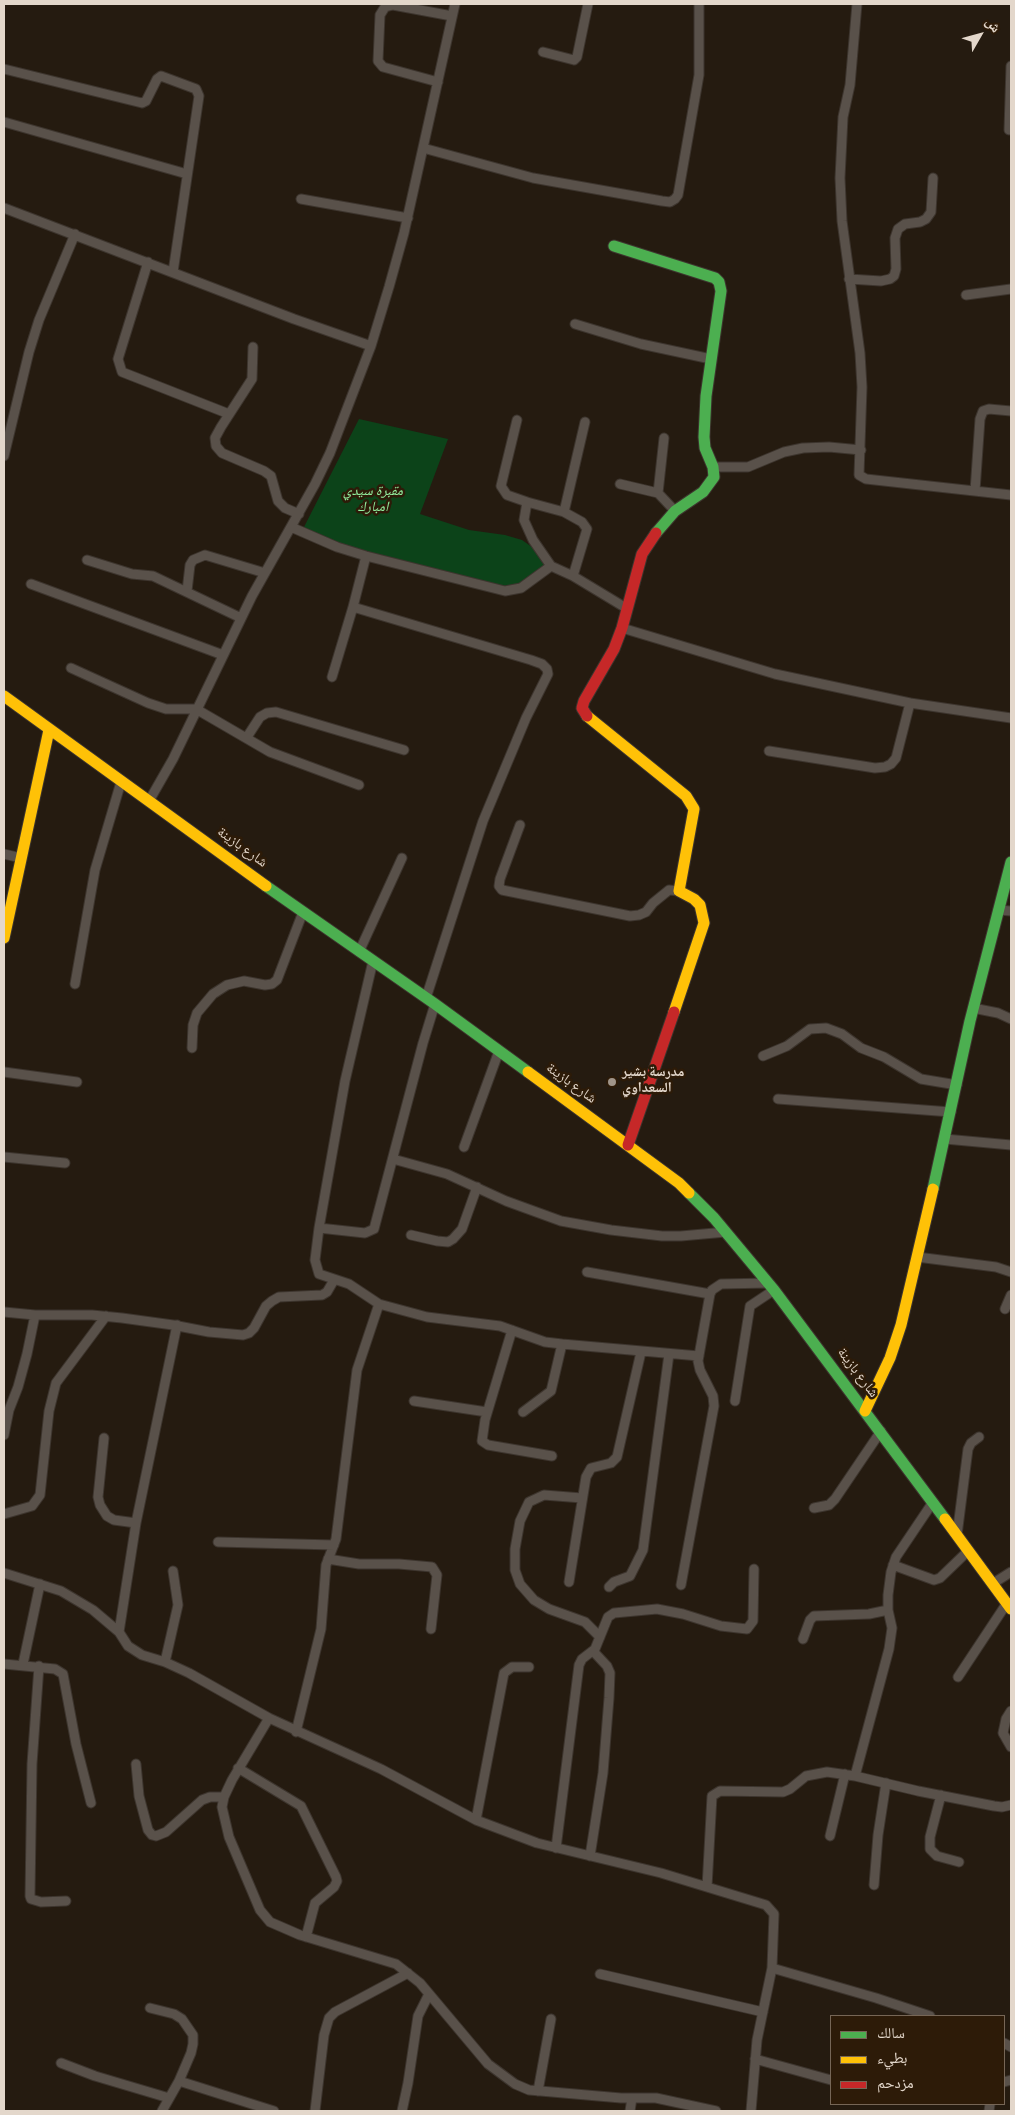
<!DOCTYPE html>
<meta charset="utf-8">
<style>
body{margin:0}
#map{position:relative;width:1015px;height:2115px;overflow:hidden;background:#251b10;font-family:Georgia,"Noto Naskh Arabic",serif}
canvas{display:block}
.frame{position:absolute;inset:0;border:5px solid #e3d7cb;pointer-events:none}
.legend{position:absolute;left:830px;top:2015px;width:175px;height:90px;box-sizing:border-box;background:#2d1b08;border:1px solid #766656;margin:0;padding:6px 9px;list-style:none;font-size:15px;color:#e3d7cb}
.legend li{display:flex;align-items:center;gap:10px;height:25px}
.legend b{width:25px;border:1px solid #766656}
.north{position:absolute;left:955px;top:10px;width:50px;height:50px;-webkit-text-stroke:4px #2d1b08;paint-order:stroke;rotate:52deg;font-size:14px;font-weight:700;line-height:20px;text-align:center;color:#e3d7cb}
.north::after{content:'';display:block;margin:auto;width:18px;height:22px;background:#e3d7cb;clip-path:polygon(50% 0,100% 100%,50% 72%,0 100%)}
</style>
<div id="map">
<canvas width="1015" height="2115"></canvas>
<div class="frame"></div>
<ul class="legend">
<li><b style="height:6px;background:#4caf50"></b>سالك</li>
<li><b style="height:6px;background:#ffc107"></b>بطيء</li>
<li><b style="height:6px;background:#c62828"></b>مزدحم</li>
</ul>
<div class="north">ش</div>
</div>
<script>
const g = document.querySelector('canvas').getContext('2d');
g.lineJoin = 'round';
function paint(path, color) { g.fillStyle = color; g.fill(path, 'evenodd'); }
const toPath = rows => new Path2D(rows.map(r => 'M' + r).join(''));
function trace(path, color, width, dash) { g.strokeStyle = color; g.lineWidth = width; g.lineCap = dash ? 'butt' : 'round'; g.setLineDash(dash || []); g.stroke(path); }
function write(font, color, halo, rows, align = 'center') {
  g.font = font + ' Georgia,"Noto Naskh Arabic",serif'; g.lineWidth = 5; g.setLineDash([]); g.textBaseline = 'middle'; g.strokeStyle = halo; g.fillStyle = color; for (const [text, x, y, turn = 0] of rows) {
    g.save(); g.translate(x, y); g.rotate((+turn || 0) * Math.PI / 180); g.textAlign = isNaN(turn) ? turn : align; if (halo) g.strokeText(text, 0, 0); g.fillText(text, 0, 0); g.restore();
  }
}
paint(toPath([
 [359,419,448,439,420,514,469,530,505,535,522,540,539,552,545,562,547,571,513,590,455,574,444,574,333,543,304,527]
]), '#0c4319');
const street = toPath([
 [857,4,850,85,843,117,840,178,842,221,860,353,862,387,859,475,866,479,1011,495],
 [543,52,574,60,577,57,588,4],
 [4,69,142,103,146,101,157,79,161,76,196,89,199,96,173,272],
 [438,82,383,67,378,61,380,15,385,7,393,5,452,16],
 [4,122,187,174],
 [1009,130,1011,66],
 [423,148,533,178,662,201,670,202,675,199,678,195,699,75,699,4],
 [301,199,408,218],
 [4,208,294,319,371,346],
 [148,262,118,359,122,372,229,414],
 [849,279,881,281,890,279,894,276,896,269,895,238,898,229,905,224,920,222,926,219,931,212,933,178],
 [966,295,1011,289],
 [575,324,641,344,711,359],
 [253,347,252,379,221,427,215,438,216,446,222,453,264,471,271,476,278,501,285,508,299,514],
 [517,420,501,486,507,495,527,502,524,520,533,540,551,566],
 [4,456,29,352,39,320,75,234],
 [713,467,748,467,784,452,803,448,829,447,861,450],
 [620,484,658,493,675,511],
 [975,491,980,419,983,411,989,409,1011,411],
 [658,493,664,438],
 [527,502,564,512,585,422],
 [564,512,582,522,587,529,573,576],
 [291,527,337,547,366,556,505,591,521,588,551,566,573,576,626,608],
 [366,556,353,607,531,660,542,664,547,669,548,674,526,718,483,821,426,998],
 [87,560,132,574,153,576,241,618],
 [31,584,223,655],
 [187,591,190,565,193,560,205,555,265,573],
 [622,628,775,674,910,703],
 [71,668,148,703,166,709,196,709,270,752,359,785],
 [332,677,353,607],
 [247,737,260,717,267,713,276,712,404,750],
 [769,751,875,768,885,767,891,764,896,758,910,703,1011,718],
 [149,801,173,759,252,596,315,484,330,453,371,346,389,287,404,233,455,4],
 [520,825,500,879,499,886,502,890,630,916,639,915,646,912,653,903,669,890,679,891],
 [4,854,21,858],
 [998,910,1011,911],
 [359,952,402,858],
 [373,961,345,1081,319,1228,315,1260,319,1274,349,1284,379,1304,427,1317,500,1326,545,1342,562,1344,699,1356],
 [75,984,95,870,121,782],
 [973,1008,998,1013,1011,1019],
 [192,1048,193,1025,197,1013,213,994,227,985,244,981,265,985,272,984,277,980,303,912],
 [763,1056,787,1046,810,1029,826,1028,842,1034,861,1048,884,1057,921,1079,957,1085],
 [4,1072,77,1082],
 [778,1099,951,1112],
 [945,1139,1011,1145],
 [464,1147,499,1051],
 [4,1157,65,1163],
 [393,1159,447,1174,506,1201,561,1221,611,1230,662,1236,681,1236,726,1232],
 [319,1228,365,1233,374,1229,423,1043,435,1004],
 [411,1235,437,1241,448,1242,453,1239,462,1229,477,1187],
 [917,1257,996,1267,1011,1272],
 [587,1272,710,1294],
 [1005,1309,1011,1295],
 [4,1312,35,1315,92,1315,122,1318,173,1325,209,1332,243,1335,249,1333,254,1328,266,1306,272,1301,279,1297,322,1295,327,1292,334,1280],
 [512,1330,485,1420,482,1441,488,1445,552,1456],
 [414,1401,487,1412],
 [735,1401,750,1306,774,1290],
 [523,1412,551,1391,562,1344],
 [4,1435,9,1410,18,1387,27,1354,35,1315],
 [104,1438,98,1497,100,1505,107,1516,114,1520,136,1523],
 [582,1498,544,1495,529,1502,520,1521,515,1549,515,1570,520,1584,534,1600,549,1609,585,1622,600,1637],
 [814,1508,829,1505,835,1499,881,1431],
 [4,1514,32,1506,40,1495,49,1411,56,1383,106,1316],
 [957,1535,968,1449,971,1443,979,1437],
 [218,1542,334,1545],
 [328,1559,359,1564,399,1564,432,1567,437,1575,431,1629],
 [893,1565,934,1580,940,1578,968,1551],
 [4,1573,61,1591,93,1610,119,1632,128,1646,142,1655,165,1662,189,1673,269,1718,381,1769,476,1820,537,1843,661,1873,766,1905,774,1914,772,1968,757,2040,751,2111],
 [569,1582,586,1477,591,1468,611,1463,617,1457,641,1352],
 [992,1584,1011,1572],
 [681,1585,714,1406,713,1396,700,1370,698,1361,710,1294,712,1290,721,1284,768,1283],
 [609,1587,614,1582,630,1576,643,1550,669,1354],
 [119,1632,136,1523,177,1325],
 [803,1639,810,1620,814,1616,869,1614,888,1610],
 [165,1662,178,1605,173,1571],
 [4,1664,55,1669,63,1674,76,1744,91,1803],
 [23,1664,40,1584],
 [39,1666,32,1764,30,1896,31,1899,41,1902,66,1901],
 [958,1677,1007,1603],
 [1011,1711,1006,1719,1003,1733,1011,1747],
 [269,1718,232,1780,224,1797,222,1807,229,1837,260,1910,270,1922,300,1935,396,1964,420,1983,488,2064,515,2084,529,2090,621,2098,656,2098,716,2111],
 [296,1732,321,1629,326,1565,336,1539,357,1370,379,1304],
 [136,1764,139,1796,148,1830,152,1835,156,1836,166,1832,202,1800,210,1797,224,1797],
 [238,1768,301,1806,336,1877,337,1881,334,1887,315,1903,306,1937],
 [855,1776,889,1649,892,1628,888,1610,888,1595,891,1572,896,1557,933,1502],
 [941,1795,930,1837,930,1849,937,1856,959,1862],
 [476,1820,504,1673,512,1667,529,1667],
 [830,1836,845,1774],
 [556,1848,579,1665,582,1659,595,1649,608,1617,614,1613,657,1609,683,1614,721,1626,747,1629,753,1621,754,1569],
 [590,1856,603,1773,609,1698,610,1673,607,1666,593,1651],
 [874,1885,878,1835,886,1783],
 [707,1887,712,1796,720,1791,783,1792,790,1789,806,1776,827,1772,855,1776,918,1791,994,1806,1002,1807,1011,1805],
 [772,1968,876,1998,930,2016],
 [600,1974,763,2012],
 [150,2008,174,2014,182,2019,193,2035,193,2044,191,2053,179,2081,162,2111],
 [1004,2043,1011,2047],
 [755,2059,831,2080],
 [61,2063,95,2076,169,2098],
 [179,2081,274,2111],
 [1004,2082,1011,2080],
 [538,2091,551,2019],
 [315,2111,324,2035,329,2018,335,2012,408,1973],
 [402,2111,408,2083,418,2016,429,1994],
 [630,2111,632,2098],
 [989,2111,990,2104]
]);
const fast = toPath([
 [614,246,715,278,719,282,721,291,706,396,704,437,705,448,713,467,714,477,703,492,675,511,656,533],
 [266,886,435,1004,528,1072],
 [933,1189,970,1021,1011,862],
 [689,1193,714,1218,774,1290,945,1519]
]);
const slow = toPath([
 [4,696,266,886],
 [587,716,686,796,694,809,679,891,694,899,700,905,704,923,674,1012],
 [4,938,49,730],
 [528,1072,679,1183,689,1193],
 [865,1411,890,1358,901,1325,933,1189],
 [945,1519,1011,1609]
]);
const jam = toPath([
 [587,716,582,708,584,701,614,649,622,628,642,554,656,533],
 [628,1145,674,1012]
]);
trace(street, '#3d352e', 11);
trace(fast, '#3d352e', 13);
trace(slow, '#3d352e', 13);
trace(jam, '#3d352e', 13);
trace(street, '#59514a', 9);
trace(fast, '#4caf50', 11);
trace(slow, '#ffc107', 11);
trace(jam, '#c62828', 11);
for (const [x, y, r, color] of [
 [612,1082,5,"#a0958a"]
]) { const dot = new Path2D(); dot.arc(x, y, r, 0, 2 * Math.PI); g.fillStyle = color; g.fill(dot); trace(dot, '#2d1b08', 2); }
write('italic 14px', '#94f2a1', '#2d1b08', [
 ["مقبرة سيدي",373,493],
 ["امبارك",373,509]
]);
write('14px', '#e3d7cb', '#2d1b08', [
 ["شارع بازينة",241,849,36],
 ["شارع بازينة",570,1085,36],
 ["شارع بازينة",856,1374,53]
]);
write('bold 14px', '#e3d7cb', '#2d1b08', [
 ["مدرسة بشير",622,1074],
 ["السعداوي",622,1090]
], 'left');
</script>
